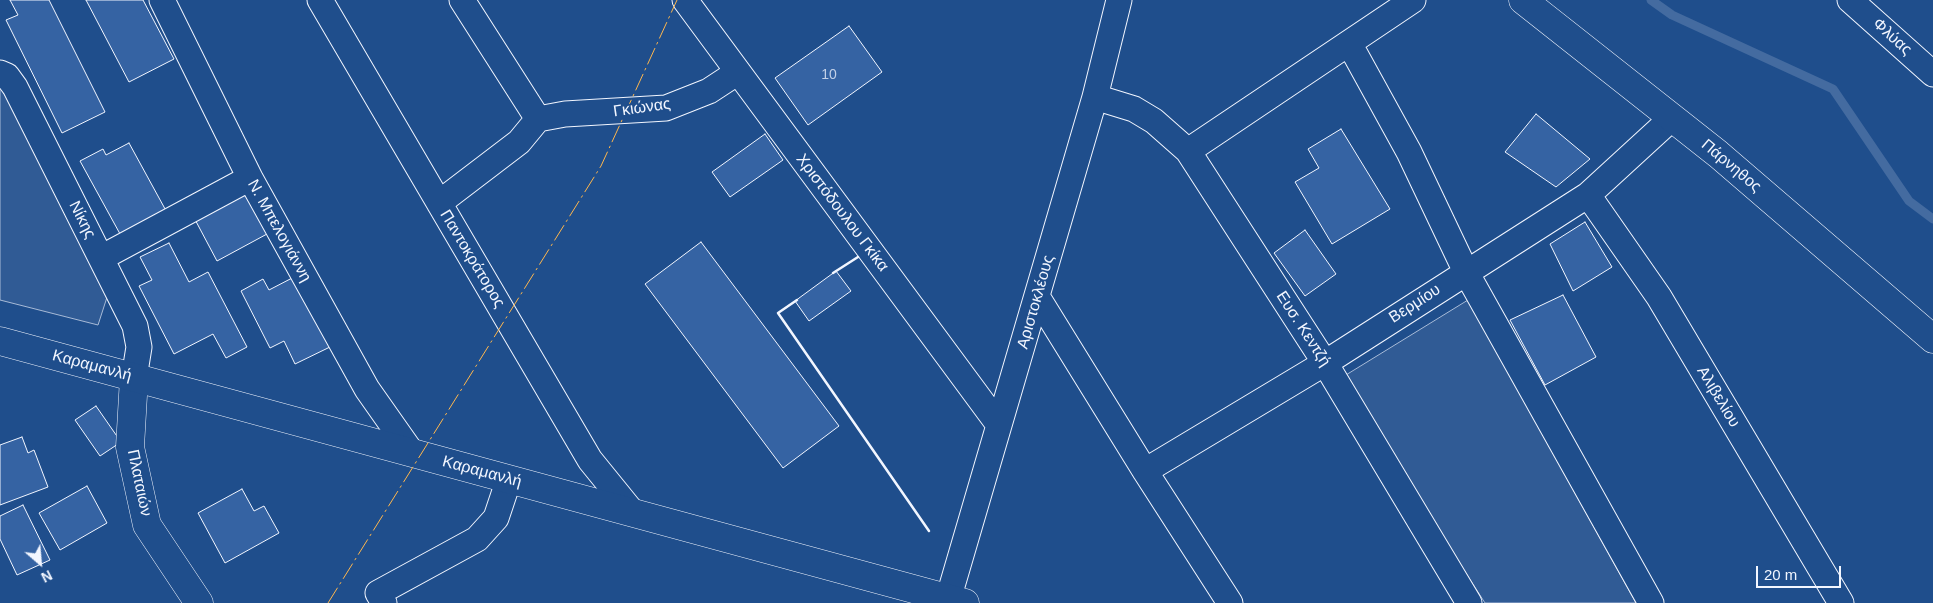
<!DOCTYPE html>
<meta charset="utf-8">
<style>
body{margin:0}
#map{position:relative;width:1933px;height:603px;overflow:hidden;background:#1f4e8c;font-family:Helvetica,sans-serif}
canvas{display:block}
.north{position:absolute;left:15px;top:538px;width:50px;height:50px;-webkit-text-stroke:4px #1f4e8c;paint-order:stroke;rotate:153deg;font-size:14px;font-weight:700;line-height:20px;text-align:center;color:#f2f6ff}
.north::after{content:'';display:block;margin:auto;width:18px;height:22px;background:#f2f6ff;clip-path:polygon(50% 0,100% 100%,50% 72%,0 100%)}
.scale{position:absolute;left:1756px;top:566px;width:85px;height:22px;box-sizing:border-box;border:2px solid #f2f6ff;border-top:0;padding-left:6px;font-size:15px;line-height:18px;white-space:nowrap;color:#f2f6ff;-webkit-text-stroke:4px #1f4e8c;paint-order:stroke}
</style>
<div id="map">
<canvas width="1933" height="603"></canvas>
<div class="north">N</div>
<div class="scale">20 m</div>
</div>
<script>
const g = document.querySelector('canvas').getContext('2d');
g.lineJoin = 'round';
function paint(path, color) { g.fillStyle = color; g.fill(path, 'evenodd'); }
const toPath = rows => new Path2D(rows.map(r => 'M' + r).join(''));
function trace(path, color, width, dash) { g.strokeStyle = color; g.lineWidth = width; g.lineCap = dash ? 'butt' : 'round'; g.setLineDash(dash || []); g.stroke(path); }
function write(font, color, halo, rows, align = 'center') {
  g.font = font + ' Helvetica,sans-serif'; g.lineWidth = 4; g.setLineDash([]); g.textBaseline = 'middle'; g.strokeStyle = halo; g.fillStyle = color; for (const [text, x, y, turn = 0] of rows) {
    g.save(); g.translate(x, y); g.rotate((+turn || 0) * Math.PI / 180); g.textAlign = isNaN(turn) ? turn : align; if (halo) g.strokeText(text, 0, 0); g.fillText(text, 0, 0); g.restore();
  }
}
const built = toPath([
 [0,86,110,288,98,325,0,300,0,86],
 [1468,300,1636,603,1485,603,1341,378,1468,300]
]);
paint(built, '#305b95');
trace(built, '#a8bbd7', 1);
trace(toPath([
 [1651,0,1672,15,1833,89,1909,201,1933,219]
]), '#446ba0', 9);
const building = toPath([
 [10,0,49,0,105,112,62,133,6,20,18,15,10,0],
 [86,0,143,0,174,59,129,82,86,0],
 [849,26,882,72,808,125,775,78,849,26],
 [1536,114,1590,159,1556,187,1505,152,1536,114],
 [1341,129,1390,209,1332,244,1295,182,1319,168,1308,149,1341,129],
 [765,134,783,160,730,197,712,172,765,134],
 [129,143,170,218,125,243,80,161,103,149,106,155,129,143],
 [241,185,267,234,217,261,191,212,241,185],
 [1585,222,1612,267,1573,291,1550,244,1585,222],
 [1305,230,1336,274,1305,296,1274,253,1305,230],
 [701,242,839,426,783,468,645,284,701,242],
 [169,243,189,282,208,272,247,347,226,358,213,334,174,354,139,286,152,280,140,257,169,243],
 [836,271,851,291,809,321,795,301,836,271],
 [296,276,332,346,295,364,284,341,270,348,241,291,263,279,269,290,296,276],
 [1563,295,1596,357,1545,385,1510,320,1563,295],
 [96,406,121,442,100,456,75,420,96,406],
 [22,437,28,453,34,450,48,487,0,505,0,445,22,437],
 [87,486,107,523,60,550,39,513,87,486],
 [242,489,254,511,264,506,279,533,225,563,198,513,242,489],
 [23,505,50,560,17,575,0,539,0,516,23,505]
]);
paint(building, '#3563a3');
trace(building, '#f2f6ff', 1);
const minor = toPath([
 [162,0,250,178,367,389,412,453],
 [320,0,590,460,633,513],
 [462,0,538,119],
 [685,0,999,425],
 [1850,0,1933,74],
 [1349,43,1409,152,1466,272,1651,603],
 [0,73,7,76,15,87,135,326,139,347,134,378],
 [1095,97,1134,109,1154,121,1188,151,1325,363,1469,603],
 [1188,151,1413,0],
 [1588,195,1659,297,1841,603],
 [439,203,519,142,538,119,565,114,666,108,709,91,738,72],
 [101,258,250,178],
 [1038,298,1145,471,1230,603],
 [1145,471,1325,363,1588,195,1672,118],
 [384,603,378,593,477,539,496,518,509,479],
 [947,603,1095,97,1119,0]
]);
const tertiary = toPath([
 [134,378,130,447,147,525,199,603]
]);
const secondary = toPath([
 [1523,0,1718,154,1933,339],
 [0,341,965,603]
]);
trace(minor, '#f2f6ff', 27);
trace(tertiary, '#f2f6ff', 29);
trace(secondary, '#f2f6ff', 29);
trace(minor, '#1f4e8c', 25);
trace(tertiary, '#1f4e8c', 28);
trace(secondary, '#1f4e8c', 28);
trace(toPath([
 [833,273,858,257],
 [797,300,778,313,929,531]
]), '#f2f6ff', 2.5);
trace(toPath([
 [328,603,601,166,677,0]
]), '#ffb74d', 1, [18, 4, 2.5, 4]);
write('14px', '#c3d1e8', null, [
 ["10",829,75]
]);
write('16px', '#f2f6ff', '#1f4e8c', [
 ["Φλύας",1892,37,42],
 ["Γκιώνας",642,108,-8],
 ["Πάρνηθος",1731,166,40],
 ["Χριστόδουλου Γκίκα",842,213,53],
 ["Νίκης",82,220,63],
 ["Ν. Μπελογιάννη",279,231,61],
 ["Παντοκράτορος",472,259,59],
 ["Αριστοκλέους",1036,302,-74],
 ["Βερμίου",1415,304,-33],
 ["Ευσ. Κεντζή",1303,329,57],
 ["Καραμανλή",92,366,15],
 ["Αλιβελίου",1718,397,59],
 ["Καραμανλή",482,472,15],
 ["Πλαταιών",139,483,78]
]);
</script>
